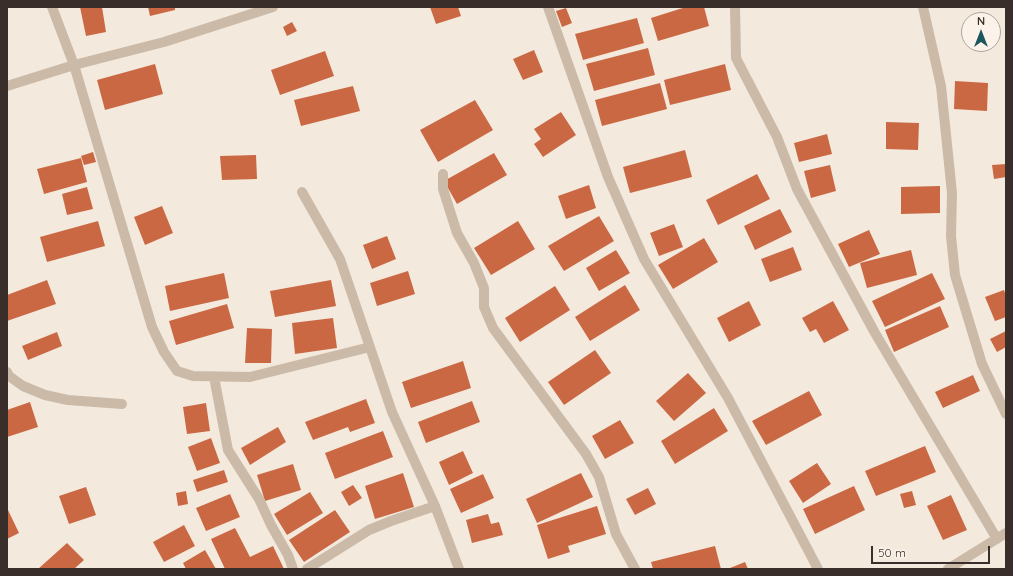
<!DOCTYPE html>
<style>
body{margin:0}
#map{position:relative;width:1013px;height:576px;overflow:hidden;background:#f3eadd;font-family:Quicksand,sans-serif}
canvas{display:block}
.frame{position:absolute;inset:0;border:8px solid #392e29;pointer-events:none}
.north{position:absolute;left:961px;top:12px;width:40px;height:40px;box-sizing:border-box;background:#fbf3ea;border:1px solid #ada49d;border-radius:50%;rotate:0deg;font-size:11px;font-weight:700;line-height:16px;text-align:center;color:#392e29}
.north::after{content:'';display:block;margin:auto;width:14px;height:18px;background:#1c575d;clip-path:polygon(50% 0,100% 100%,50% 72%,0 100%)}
.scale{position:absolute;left:871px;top:546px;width:119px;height:18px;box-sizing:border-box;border:2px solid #392e29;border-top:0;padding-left:5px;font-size:12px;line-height:14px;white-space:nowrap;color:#392e29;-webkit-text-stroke:3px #fbf3ea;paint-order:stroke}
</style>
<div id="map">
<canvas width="1013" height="576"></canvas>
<div class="frame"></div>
<div class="north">N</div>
<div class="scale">50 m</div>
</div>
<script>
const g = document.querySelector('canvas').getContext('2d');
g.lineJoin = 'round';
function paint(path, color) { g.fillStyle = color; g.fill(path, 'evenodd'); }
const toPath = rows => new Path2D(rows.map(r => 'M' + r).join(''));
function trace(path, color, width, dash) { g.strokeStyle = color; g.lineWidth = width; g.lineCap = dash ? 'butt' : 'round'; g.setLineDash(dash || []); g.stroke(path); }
paint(toPath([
 [80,7,102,7,106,32,86,36],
 [148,7,175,7,175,10,150,16],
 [430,7,458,7,461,16,436,24],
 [686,7,704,7,709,26,658,41,651,18],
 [566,8,572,23,562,27,556,11],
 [637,18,644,43,583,60,575,34],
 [292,22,297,31,287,36,283,27],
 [648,48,655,75,594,91,586,64],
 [534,50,543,72,523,80,513,59],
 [325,51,334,76,280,95,271,70],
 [155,64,163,94,105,110,97,80],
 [725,64,731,90,670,105,664,80],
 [955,81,988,83,987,111,954,109],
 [660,83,667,109,602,126,595,100],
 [353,86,360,111,301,126,294,100],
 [475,100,493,130,438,162,420,130],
 [561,112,576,135,543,157,534,144,541,139,534,129],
 [886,122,919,123,918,150,886,149],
 [827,134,832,154,799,162,794,143],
 [685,150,692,177,630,193,623,167],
 [93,152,96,162,84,165,81,156],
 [494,153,507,175,457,204,444,181],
 [256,155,257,179,222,180,220,156],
 [81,158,87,182,44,194,37,169],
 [1006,164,1006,177,994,179,992,165],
 [830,165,836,191,811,198,804,171],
 [757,174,770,199,718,225,706,200],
 [589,185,596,208,566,219,558,196],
 [940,186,940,213,901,214,901,187],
 [87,187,93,209,67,215,62,194],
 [162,206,173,233,145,245,134,217],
 [780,209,792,232,755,250,744,226],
 [599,216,614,241,564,271,548,246],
 [98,221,105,246,47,262,40,237],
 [518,221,535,249,491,275,474,248],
 [674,224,683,247,659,256,650,233],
 [869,230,880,254,849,267,838,244],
 [387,236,396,259,372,269,363,245],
 [704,238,718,262,673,289,658,265],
 [793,247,802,270,770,282,761,259],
 [616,250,630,273,599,291,586,268],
 [911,250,917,275,867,288,860,263],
 [408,271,415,294,377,306,370,283],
 [224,273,229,298,170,311,165,286],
 [932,273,945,299,885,327,872,301],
 [47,280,56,304,7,321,7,295],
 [331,280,336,306,275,317,270,291],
 [625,285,640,310,590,341,575,317],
 [555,286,570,310,520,342,505,318],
 [1004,290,1006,296,1006,317,995,321,985,297],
 [749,301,761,325,729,342,717,318],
 [833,301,849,330,824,343,816,329,810,332,802,318],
 [227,304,234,328,176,345,169,321],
 [940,306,949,327,894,352,885,330],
 [333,318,337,348,295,354,292,323],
 [247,328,272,329,271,363,245,363],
 [1006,331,1006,347,997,352,990,339],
 [57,332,62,346,28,360,22,346],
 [595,350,611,373,564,405,548,382],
 [463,361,471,388,411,408,402,382],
 [688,373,706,393,674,421,656,401],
 [973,375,980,391,943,408,935,392],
 [809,391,822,415,766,445,752,421],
 [366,399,375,423,350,432,348,427,313,440,305,422],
 [472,401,480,422,426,443,418,422],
 [30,402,38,427,7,437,7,410],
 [206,403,210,431,187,434,183,407],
 [714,408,728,431,675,464,661,441],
 [620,420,634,443,605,459,592,436],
 [278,427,286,442,250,465,241,448],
 [383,431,393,457,335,479,325,453],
 [211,438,220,463,197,471,188,447],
 [925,446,936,472,876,496,865,471],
 [463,451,473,473,449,485,439,462],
 [817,463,831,484,803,503,789,481],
 [293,464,301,490,265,501,257,475],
 [224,470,228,482,197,492,193,480],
 [403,473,414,507,375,519,365,486],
 [581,473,593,497,537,523,526,499],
 [483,474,494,498,461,513,450,489],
 [353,485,362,498,349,506,341,492],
 [854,486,865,510,815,534,803,509],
 [86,487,96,515,69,524,59,496],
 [648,488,656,504,635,515,626,499],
 [186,491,188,504,178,506,176,493],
 [912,491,916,505,904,508,900,494],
 [310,492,323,513,287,535,274,514],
 [230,494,240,517,206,531,196,508],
 [951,495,967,530,943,540,927,506],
 [597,506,606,534,568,546,570,552,548,559,537,525],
 [8,510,19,533,7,539,7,511],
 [335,510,350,532,304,562,289,540],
 [488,514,491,524,499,522,503,535,472,543,466,520],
 [184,525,195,546,164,562,153,542],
 [235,528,250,557,273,546,284,569,225,569,211,539],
 [67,543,84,560,74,569,38,569],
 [715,546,721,569,653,569,651,562],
 [205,550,216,569,186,569,183,563],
 [745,562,748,569,731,569,730,568]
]), '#cb6844');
trace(toPath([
 [52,7,74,65,152,327,164,352,177,371,193,376,250,377,370,347],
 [548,7,608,177,644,259,728,398,818,569],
 [735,7,736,58,777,137,797,189,875,333,997,539],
 [923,7,941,86,952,193,951,236,955,275,982,364,1006,414],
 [7,86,74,65,164,42,273,7],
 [443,174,443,189,457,233,474,263,484,288,484,307,493,328,586,454,599,477,616,534,635,569],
 [302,192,340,259,392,412,435,506,459,569],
 [7,372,9,376,23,386,45,395,68,400,122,404],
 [214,377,228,450,259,499,271,525,288,555,293,569],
 [307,569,369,530,391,521,435,506],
 [948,569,1006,533]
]), '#ccbaa8', 10);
</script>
